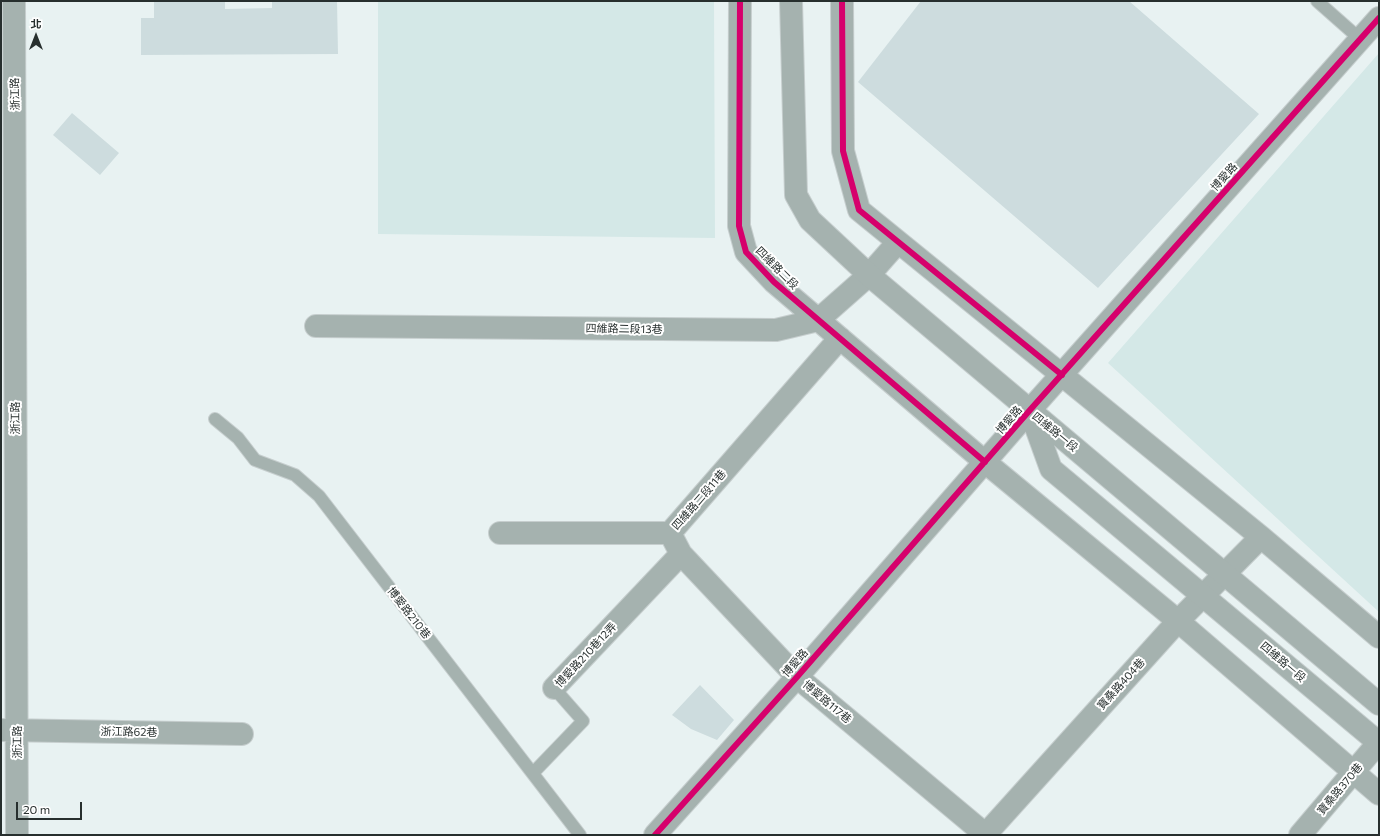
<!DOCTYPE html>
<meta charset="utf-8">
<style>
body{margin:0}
#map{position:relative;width:1380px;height:836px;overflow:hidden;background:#e8f2f2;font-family:Commissioner,"Noto Sans TC",sans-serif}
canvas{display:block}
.frame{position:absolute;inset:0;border:2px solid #272f2e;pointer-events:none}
.north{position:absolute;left:16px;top:16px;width:40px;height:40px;-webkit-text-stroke:3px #fff;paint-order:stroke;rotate:0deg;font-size:11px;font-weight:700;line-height:16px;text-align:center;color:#272f2e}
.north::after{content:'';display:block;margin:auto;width:14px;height:18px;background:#272f2e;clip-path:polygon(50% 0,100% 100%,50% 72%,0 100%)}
.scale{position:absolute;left:16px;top:802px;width:66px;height:18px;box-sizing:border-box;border:2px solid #272f2e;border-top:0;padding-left:5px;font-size:12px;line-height:14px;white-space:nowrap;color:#272f2e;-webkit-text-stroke:3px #fff;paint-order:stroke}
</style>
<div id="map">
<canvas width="1380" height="836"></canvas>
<div class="frame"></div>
<div class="north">北</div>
<div class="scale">20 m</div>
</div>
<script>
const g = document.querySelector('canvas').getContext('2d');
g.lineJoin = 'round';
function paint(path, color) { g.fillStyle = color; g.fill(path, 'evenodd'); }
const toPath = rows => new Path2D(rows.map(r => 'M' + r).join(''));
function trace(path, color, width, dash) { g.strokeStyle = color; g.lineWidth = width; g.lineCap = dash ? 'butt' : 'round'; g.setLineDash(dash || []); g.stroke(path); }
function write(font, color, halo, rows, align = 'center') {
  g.font = font + ' Commissioner,"Noto Sans TC",sans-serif'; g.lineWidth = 4; g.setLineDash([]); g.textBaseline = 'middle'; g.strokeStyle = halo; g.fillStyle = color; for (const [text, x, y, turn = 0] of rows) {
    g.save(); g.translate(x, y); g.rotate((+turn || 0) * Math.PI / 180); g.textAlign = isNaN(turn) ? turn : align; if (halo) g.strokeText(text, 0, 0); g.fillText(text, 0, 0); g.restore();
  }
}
paint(toPath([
 [378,1,714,1,715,238,378,234],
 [1379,53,1379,612,1108,363]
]), '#d4e8e7');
paint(toPath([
 [154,1,225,1,225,9,272,8,272,1,337,1,338,54,141,55,141,18,154,18],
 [921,1,1129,1,1259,114,1098,288,858,82],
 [72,113,119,153,100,175,53,135],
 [700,685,734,720,717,740,691,729,672,715]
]), '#cddcde');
const service = toPath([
 [1317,1,1360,39],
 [215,419,238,438,255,460,295,475,319,496,580,835],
 [533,773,583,721,554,688]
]);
const minor = toPath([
 [14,1,17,835],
 [740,1,739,226,746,252,774,282,985,462,1178,621,1379,794],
 [842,1,843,151,859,210,1261,537,1379,637],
 [316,326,776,330,818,320,869,275,898,242],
 [500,533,670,533,840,338],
 [670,533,681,554,797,677,986,835],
 [554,688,681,554],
 [1,730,242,734],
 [655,835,797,677,1030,410,1379,18],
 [985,835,1178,621,1261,537],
 [1300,835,1379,742]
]);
const tertiary = toPath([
 [791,1,796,195,810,220,869,275,1379,704],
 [1030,411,1051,469,1379,743]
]);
trace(service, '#c6cece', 14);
trace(minor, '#c6cece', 24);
trace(tertiary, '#c6cece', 24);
trace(service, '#a5b2af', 12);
trace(minor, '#a5b2af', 22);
trace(tertiary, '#a5b2af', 22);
trace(toPath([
 [740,1,739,226,746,252,774,282,985,462],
 [842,1,843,151,859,210,1062,375],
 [655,835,797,677,1030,410,1379,18]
]), '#d6006c', 6);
write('11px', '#272f2e', '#fff', [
 ["浙江路",15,94,-91],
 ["博愛路",1224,177,-48],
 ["四維路二段",777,268,45],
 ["四維路二段13巷",624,329,1],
 ["浙江路",15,418,-90],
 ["博愛路",1009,420,-49],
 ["四維路一段",1055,432,39],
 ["四維路二段11巷",699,500,-49],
 ["博愛路210巷",409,613,52],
 ["博愛路210巷12弄",586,655,-47],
 ["四維路一段",1283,662,40],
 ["博愛路",795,663,-49],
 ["寶桑路404巷",1121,684,-48],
 ["博愛路117巷",827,702,40],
 ["浙江路62巷",129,732,1],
 ["浙江路",17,742,-90],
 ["寶桑路370巷",1340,789,-50]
]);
</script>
